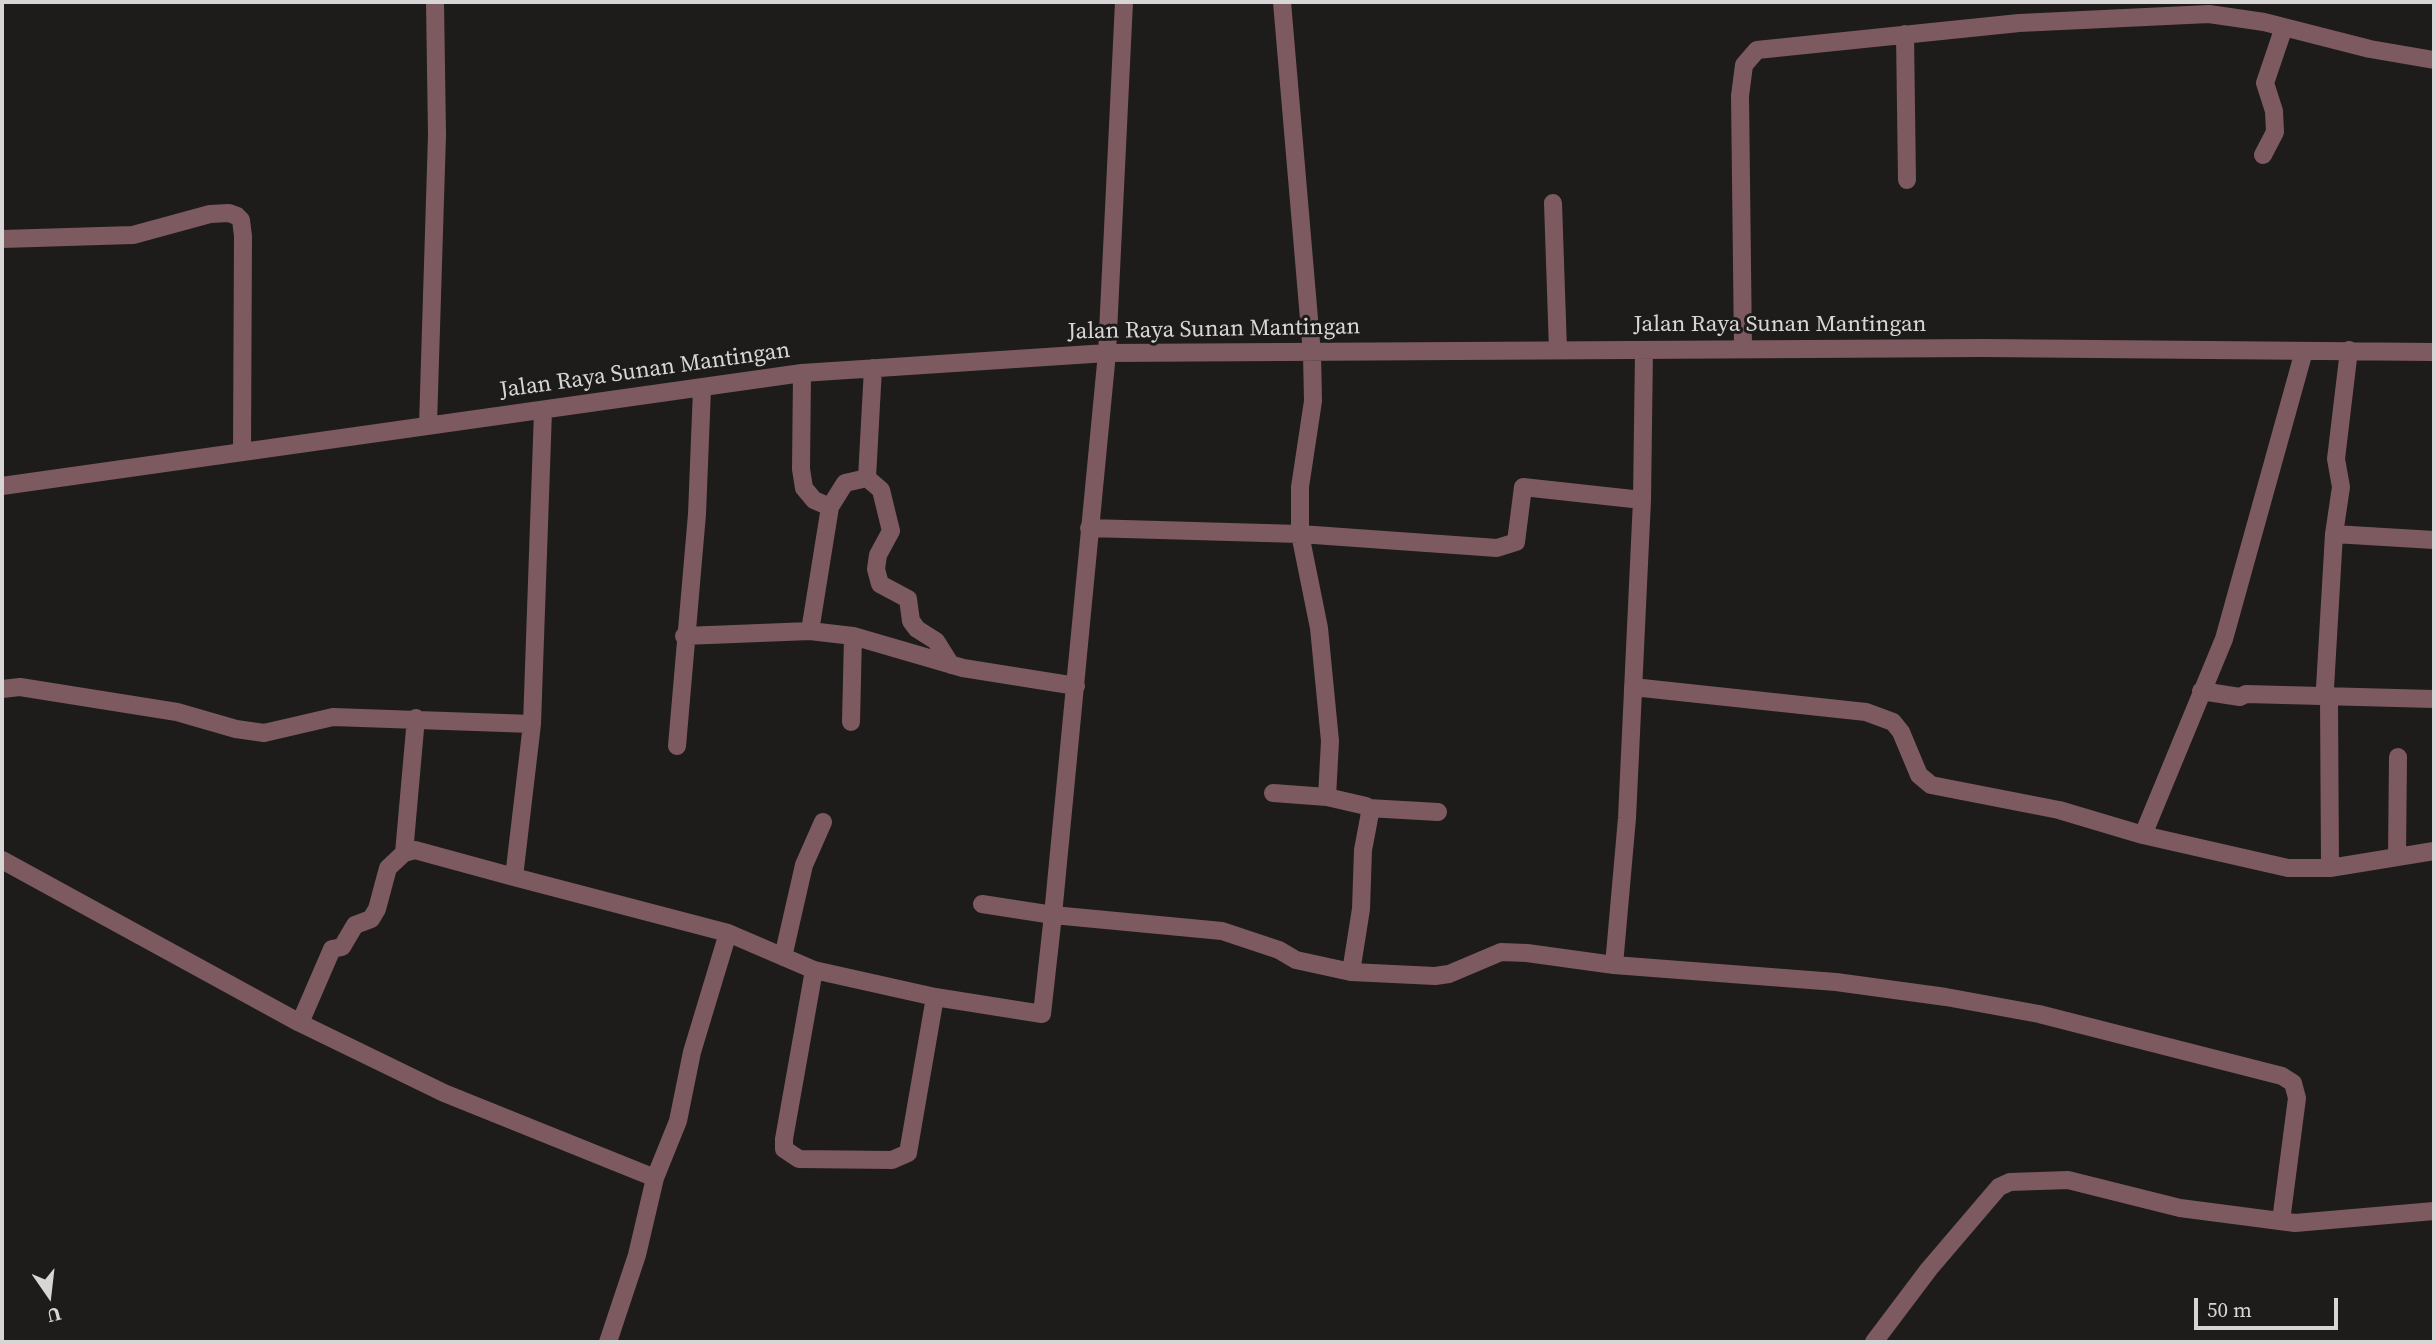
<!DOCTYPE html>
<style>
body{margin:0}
#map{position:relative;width:2436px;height:1344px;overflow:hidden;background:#1e1b1b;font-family:"Source Serif 4",serif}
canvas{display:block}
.frame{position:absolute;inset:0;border:4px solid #d7d5d5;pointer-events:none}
.north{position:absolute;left:14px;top:1260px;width:70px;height:70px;-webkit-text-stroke:5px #1e1b1b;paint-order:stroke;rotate:166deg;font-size:19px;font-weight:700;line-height:28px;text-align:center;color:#d7d5d5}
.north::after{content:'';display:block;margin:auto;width:24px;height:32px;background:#d7d5d5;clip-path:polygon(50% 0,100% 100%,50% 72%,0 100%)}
.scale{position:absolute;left:2194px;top:1298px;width:144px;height:32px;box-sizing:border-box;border:4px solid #d7d5d5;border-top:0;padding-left:9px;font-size:21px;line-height:24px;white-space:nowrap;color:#d7d5d5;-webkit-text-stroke:5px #1e1b1b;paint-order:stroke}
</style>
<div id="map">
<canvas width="2436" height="1344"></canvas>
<div class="frame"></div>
<div class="north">U</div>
<div class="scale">50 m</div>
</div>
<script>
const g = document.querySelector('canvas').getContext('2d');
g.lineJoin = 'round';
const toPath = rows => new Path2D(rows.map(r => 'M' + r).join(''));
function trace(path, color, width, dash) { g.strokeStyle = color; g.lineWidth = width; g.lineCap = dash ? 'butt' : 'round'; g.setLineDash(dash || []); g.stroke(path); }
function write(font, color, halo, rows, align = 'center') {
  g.font = font + ' "Source Serif 4",serif'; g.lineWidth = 6; g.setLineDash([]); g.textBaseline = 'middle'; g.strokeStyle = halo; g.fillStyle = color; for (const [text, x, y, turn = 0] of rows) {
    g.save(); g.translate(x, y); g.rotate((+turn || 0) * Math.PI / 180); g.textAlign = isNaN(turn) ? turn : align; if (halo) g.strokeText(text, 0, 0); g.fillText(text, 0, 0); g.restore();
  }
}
trace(toPath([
 [1124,2,1107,353,1053,915,1222,931,1279,950,1296,960,1351,972,1435,976,1449,974,1501,952,1527,953,1614,965,1836,982,1946,997,2039,1014,2282,1076,2293,1083,2297,1098,2281,1221],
 [1282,2,1312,354,1313,401,1300,487,1300,534,1497,548,1516,542,1523,487,1642,500],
 [1905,34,1907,180],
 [2263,155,2275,132,2274,111,2265,83,2284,27],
 [1553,203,1558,350],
 [2,239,133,235,210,214,229,213,237,216,241,220,243,236,242,452],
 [1743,349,1740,96,1744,65,1757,50,2019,23,2209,14,2264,22,2370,49,2434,60],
 [802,373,801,469,804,488,814,500,830,507],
 [428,425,437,135,435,2],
 [867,478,881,490,891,531,878,555,876,569,880,584,908,599,911,621,917,629,936,641,951,665],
 [2,486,802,373,1107,353,1983,348,2434,352],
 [1089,528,1300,534,1319,628,1330,741,1327,797,1366,806,1370,813,1363,850,1361,909,1351,972],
 [2334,534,2434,540],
 [810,631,830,507,845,483,867,478,873,368],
 [684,636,810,631,853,636,963,668,1076,686],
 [1633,687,1866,712,1893,722,1901,732,1919,775,1931,785,2059,810,2143,835,2288,868,2330,868,2434,851],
 [2,689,20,687,177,712,236,729,264,733,333,717,532,724,543,411],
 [2201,691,2240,697,2246,694,2434,699],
 [851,722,853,636],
 [532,724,514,877,728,933,814,970,935,997,1042,1014,1053,915,982,904],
 [677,746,697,514,702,389],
 [1273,793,1327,797],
 [1368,808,1438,812],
 [2143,835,2224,639,2304,351],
 [404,853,415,850,514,877],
 [2397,857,2398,757],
 [2,860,300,1023,444,1093,655,1178,637,1255,608,1342],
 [2330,868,2329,698,2325,688,2334,534,2341,487,2336,459,2349,350],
 [783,957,804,865,823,822],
 [1614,965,1627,818,1642,500,1644,351],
 [814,970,784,1139,784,1149,799,1159,892,1160,908,1153,935,997],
 [300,1023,332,949,342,947,355,925,371,919,377,909,388,868,404,853,416,718],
 [655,1178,678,1121,692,1052,728,933],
 [1874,1342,1929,1269,1999,1187,2010,1182,2068,1180,2180,1208,2295,1223,2434,1211]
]), '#7d5a5f', 18);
write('23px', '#d7d5d5', '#1e1b1b', [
 ["Jalan Raya Sunan Mantingan",1780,325],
 ["Jalan Raya Sunan Mantingan",1214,330,-1],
 ["Jalan Raya Sunan Mantingan",645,371,-8]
]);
</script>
